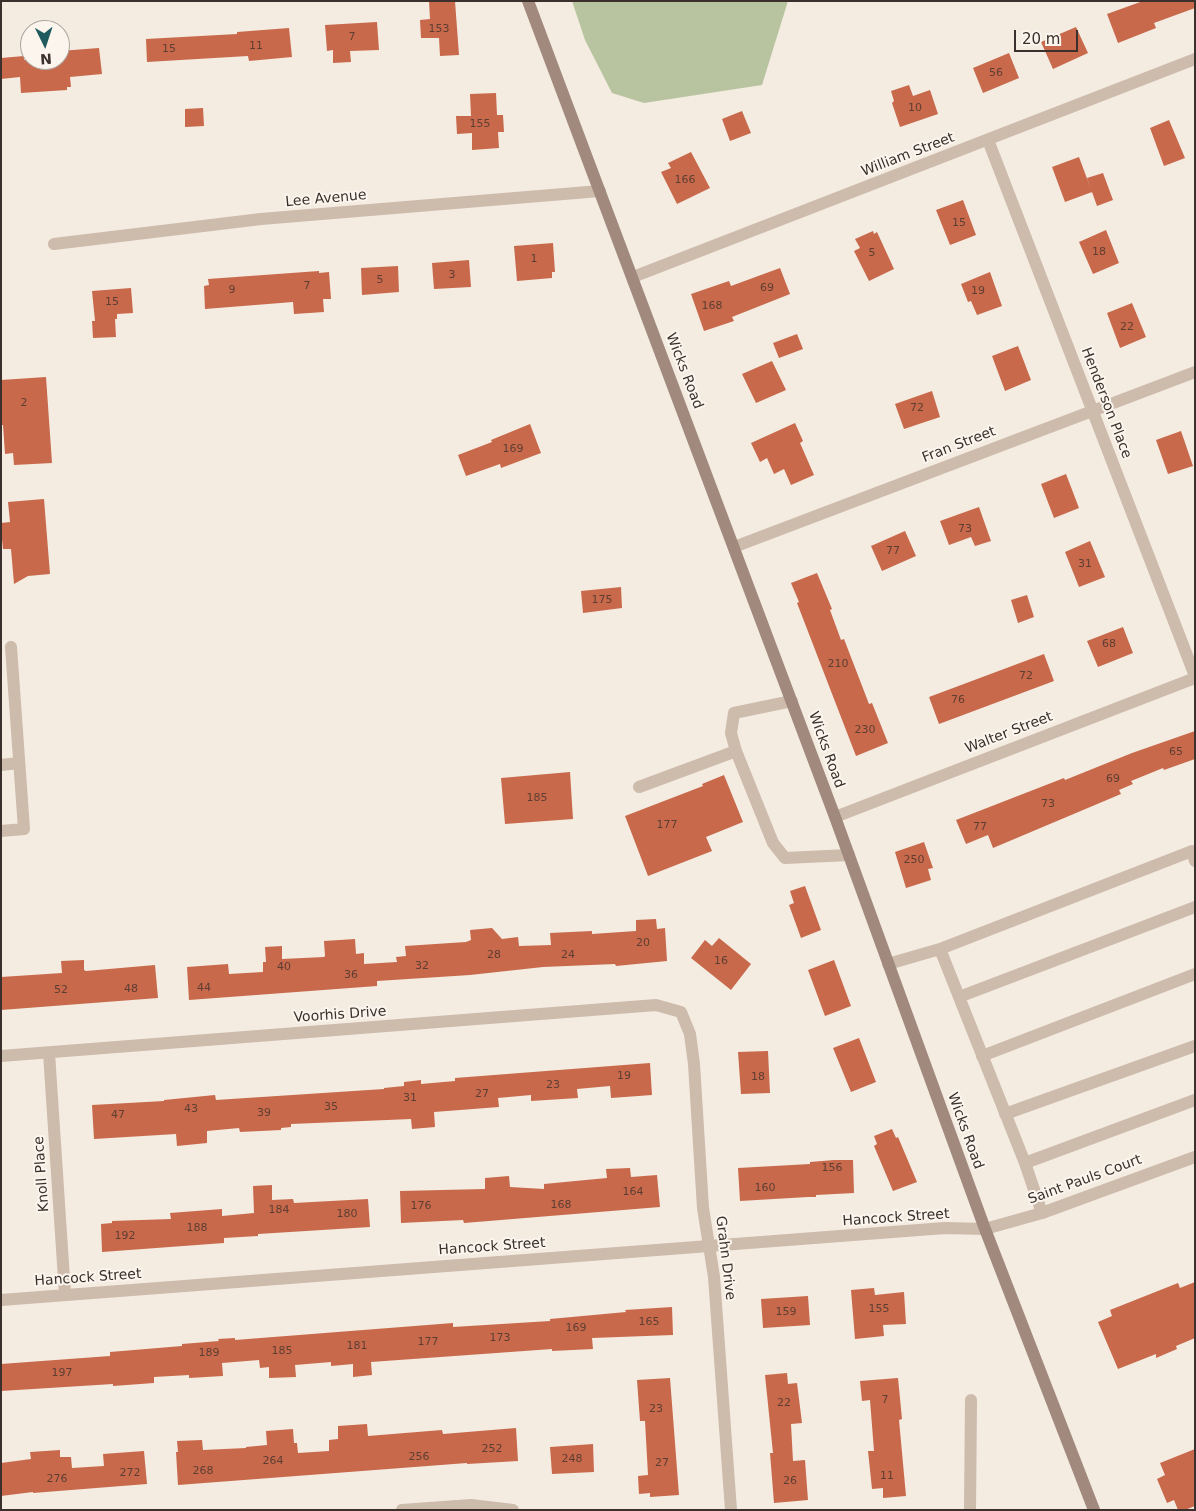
<!DOCTYPE html>
<style>
body{margin:0}
#map{position:relative;width:1196px;height:1511px;overflow:hidden;background:#f4ebe1;font-family:"DejaVu Sans",sans-serif}
canvas{display:block}
.frame{position:absolute;inset:0;border:2px solid #3b302b;pointer-events:none}
.north{position:absolute;left:20px;top:20px;width:50px;height:50px;box-sizing:border-box;background:#fbf5ee;border:1px solid #aea6a0;border-radius:50%;rotate:176deg;font-size:14px;font-weight:700;line-height:20px;text-align:center;color:#3b302b}
.north::after{content:'';display:block;margin:auto;width:18px;height:22px;background:#1f5a5e;clip-path:polygon(50% 0,100% 100%,50% 72%,0 100%)}
.scale{position:absolute;left:1014px;top:30px;width:64px;height:22px;box-sizing:border-box;border:2px solid #3b302b;border-top:0;padding-left:6px;font-size:15px;line-height:18px;white-space:nowrap;color:#3b302b;-webkit-text-stroke:4px #fbf5ee;paint-order:stroke}
</style>
<div id="map">
<canvas width="1196" height="1511"></canvas>
<div class="frame"></div>
<div class="north">N</div>
<div class="scale">20 m</div>
</div>
<script>
const g = document.querySelector('canvas').getContext('2d');
g.lineJoin = 'round';
function paint(path, color) { g.fillStyle = color; g.fill(path, 'evenodd'); }
const toPath = rows => new Path2D(rows.map(r => 'M' + r).join(''));
function trace(path, color, width, dash) { g.strokeStyle = color; g.lineWidth = width; g.lineCap = dash ? 'butt' : 'round'; g.setLineDash(dash || []); g.stroke(path); }
function write(font, color, halo, rows, align = 'center') {
  g.font = font + ' "DejaVu Sans",sans-serif'; g.lineWidth = 4; g.setLineDash([]); g.textBaseline = 'middle'; g.strokeStyle = halo; g.fillStyle = color; for (const [text, x, y, turn = 0] of rows) {
    g.save(); g.translate(x, y); g.rotate((+turn || 0) * Math.PI / 180); g.textAlign = isNaN(turn) ? turn : align; if (halo) g.strokeText(text, 0, 0); g.fillText(text, 0, 0); g.restore();
  }
}
paint(toPath([
 [572,1,788,1,762,85,644,103,612,93,585,40]
]), '#b8c4a0');
paint(toPath([
 [429,1,455,1,459,55,440,56,439,38,421,38,420,20,430,19],
 [1143,1,1195,1,1195,8,1154,23,1156,28,1118,43,1107,14],
 [377,22,379,50,350,51,351,62,333,63,333,50,327,51,325,25],
 [1076,27,1088,53,1053,69,1041,42],
 [289,28,292,57,249,61,248,56,147,62,146,39,237,34,237,32],
 [99,48,102,74,70,77,71,87,67,87,67,90,21,93,20,77,1,79,1,58,24,56,24,60,60,60,60,51],
 [1009,53,1019,78,983,93,973,68],
 [909,85,913,96,930,90,938,114,900,127,892,103,894,101,891,91],
 [496,93,497,115,503,115,504,132,498,132,499,148,472,150,472,133,457,134,456,116,471,116,470,94],
 [203,108,204,126,185,127,185,109],
 [742,111,751,133,730,141,722,119],
 [1169,120,1185,158,1164,166,1150,128],
 [691,152,710,188,677,204,661,172,671,168,668,163],
 [1079,157,1092,192,1065,202,1052,167],
 [1103,173,1113,200,1097,206,1087,178],
 [963,200,976,235,950,245,936,210],
 [1106,230,1119,263,1093,274,1079,242],
 [873,231,874,234,877,232,894,269,869,281,854,251,860,248,855,239],
 [553,243,555,272,552,272,552,278,517,281,514,246],
 [469,260,471,287,434,289,432,263],
 [398,266,399,292,362,295,361,268],
 [780,268,790,294,732,317,734,321,704,331,691,294,729,281,731,286],
 [319,271,319,273,329,272,331,299,323,299,324,312,294,314,293,302,205,309,204,286,209,285,208,279],
 [990,272,1002,306,977,315,971,301,968,302,961,284],
 [131,288,133,313,117,314,117,319,115,319,116,337,93,338,92,321,95,321,92,291],
 [1132,303,1146,337,1120,348,1107,313],
 [797,334,803,349,779,358,773,343],
 [1018,346,1031,380,1005,391,992,356],
 [772,361,786,390,756,403,742,374],
 [46,377,52,463,14,465,13,453,5,454,3,425,1,425,1,380],
 [932,391,940,417,904,429,895,404],
 [795,423,803,441,800,443,814,475,791,485,784,469,774,474,767,458,760,462,751,443],
 [530,424,541,453,501,468,500,464,466,476,458,455,492,442,491,440],
 [1181,431,1193,466,1168,474,1156,440],
 [1066,474,1079,508,1054,518,1041,484],
 [44,499,50,574,28,576,14,584,11,549,3,549,1,529,1,523,10,522,8,502],
 [979,507,991,541,975,546,971,537,949,545,940,521],
 [905,531,916,556,882,571,871,546],
 [1090,541,1105,577,1079,587,1065,552],
 [817,573,832,609,830,610,841,640,844,639,869,704,872,703,888,743,856,756,797,603,799,602,791,583],
 [621,587,622,608,583,613,581,591],
 [1027,595,1034,617,1018,623,1011,600],
 [1123,627,1133,653,1098,667,1087,641],
 [1044,654,1054,681,939,724,929,697],
 [1195,731,1195,759,1164,770,1163,768,1131,781,1133,784,1119,790,1121,794,993,848,988,835,966,844,956,820,1064,778,1065,780,1132,753],
 [570,772,573,819,505,824,501,778],
 [724,775,743,822,706,837,712,851,648,876,625,816,703,786,702,784],
 [924,842,933,868,928,869,931,880,906,888,895,852],
 [805,886,821,930,801,938,789,905,794,903,790,891],
 [656,919,657,929,665,928,667,961,616,966,615,964,543,967,470,975,377,981,377,986,189,1000,187,967,228,964,229,974,263,972,263,962,266,962,265,947,282,946,282,959,324,957,325,956,324,941,355,939,356,954,364,953,364,964,397,962,396,957,406,956,405,946,466,942,471,940,470,930,492,928,502,939,518,937,519,946,551,945,550,933,592,931,592,934,636,931,636,920],
 [719,938,751,964,731,990,691,958,705,940,712,946],
 [84,960,84,970,86,971,155,965,158,998,1,1010,1,977,62,973,61,961],
 [834,960,851,1006,825,1016,808,970],
 [859,1038,876,1082,851,1092,833,1048],
 [768,1051,770,1093,741,1094,738,1052],
 [650,1063,652,1095,611,1098,610,1086,577,1089,578,1098,531,1101,531,1095,498,1098,499,1107,434,1112,435,1127,412,1129,411,1119,291,1124,291,1127,281,1128,281,1130,240,1132,239,1128,207,1131,207,1143,177,1146,176,1134,94,1139,92,1105,164,1101,164,1100,215,1095,216,1100,384,1089,384,1088,404,1086,404,1082,421,1080,421,1084,455,1081,455,1078],
 [892,1129,896,1138,898,1137,917,1182,893,1191,874,1146,877,1144,874,1136],
 [834,1160,853,1160,854,1193,816,1195,816,1197,808,1197,740,1201,738,1168,810,1164,810,1162],
 [630,1168,631,1177,657,1175,660,1207,464,1223,463,1220,401,1223,400,1191,485,1189,485,1178,509,1176,510,1187,544,1189,544,1184,607,1178,606,1169],
 [272,1185,272,1200,293,1199,294,1203,368,1199,370,1227,258,1234,258,1236,224,1238,224,1243,102,1252,101,1224,112,1223,112,1221,171,1219,170,1213,222,1209,222,1216,254,1213,253,1186],
 [1195,1282,1195,1338,1176,1346,1177,1349,1156,1358,1156,1354,1118,1369,1098,1322,1112,1316,1110,1310,1178,1283,1180,1288],
 [874,1288,875,1295,904,1292,906,1324,883,1325,884,1336,855,1339,851,1290],
 [808,1296,810,1325,763,1328,761,1299],
 [672,1307,673,1335,592,1338,593,1349,552,1351,552,1349,371,1362,372,1375,353,1377,353,1364,331,1366,331,1362,295,1365,296,1377,269,1378,269,1367,260,1368,259,1360,222,1363,223,1376,189,1378,189,1375,154,1377,154,1383,113,1386,113,1384,1,1391,1,1364,110,1356,110,1352,182,1346,182,1344,219,1341,218,1339,235,1338,235,1340,453,1323,453,1327,550,1321,550,1319,626,1312,625,1310],
 [787,1373,788,1384,797,1383,802,1423,791,1424,793,1461,805,1460,808,1500,774,1503,770,1453,773,1453,765,1375],
 [670,1378,679,1495,650,1497,650,1493,639,1494,638,1476,648,1475,645,1421,640,1421,637,1380],
 [898,1378,902,1419,899,1420,906,1496,883,1498,883,1488,872,1489,868,1451,874,1451,870,1400,862,1401,860,1381],
 [367,1424,368,1436,442,1430,443,1434,516,1428,518,1461,467,1464,467,1463,178,1485,176,1452,178,1452,177,1441,202,1440,203,1450,246,1448,246,1447,267,1445,266,1431,293,1429,294,1443,297,1443,298,1453,329,1451,329,1440,338,1439,338,1426],
 [593,1444,594,1472,552,1474,550,1447],
 [1195,1449,1195,1506,1185,1510,1178,1510,1174,1500,1167,1503,1157,1479,1165,1475,1160,1463],
 [60,1450,60,1457,71,1457,72,1468,104,1466,103,1454,144,1451,147,1484,33,1493,33,1492,1,1496,1,1463,31,1459,30,1452]
]), '#c8694b');
trace(toPath([
 [736,751,773,843,785,858,849,855],
 [1,765,19,763],
 [639,787,736,751,731,733,734,713,792,701],
 [1,831,24,829,11,647],
 [940,949,1025,1163,1042,1213],
 [888,964,940,949,1192,851,1195,861],
 [959,997,1195,907],
 [982,1056,1195,974],
 [1005,1114,1195,1046],
 [1025,1163,1195,1100]
]), '#cdbbac', 12);
trace(toPath([
 [988,140,1195,676],
 [54,244,261,219,600,191],
 [633,277,1195,59],
 [734,547,1195,372],
 [835,817,1195,678],
 [49,1053,65,1294],
 [1,1056,656,1005,681,1012,690,1034,694,1064,703,1208,714,1277,731,1510],
 [1,1300,945,1228,985,1229,1042,1213,1195,1157],
 [402,1510,471,1505,513,1510],
 [970,1510,971,1400]
]), '#cdbbac', 12);
trace(toPath([
 [528,1,835,817,985,1229,1094,1510]
]), '#a18a7d', 12);
write('11px', '#5e3e33', null, [
 ["153",439,29],
 ["7",352,37],
 ["11",256,46],
 ["15",169,49],
 ["56",996,73],
 ["10",915,108],
 ["155",480,124],
 ["166",685,180],
 ["15",959,223],
 ["18",1099,252],
 ["5",872,253],
 ["1",534,259],
 ["3",452,275],
 ["5",380,280],
 ["7",307,286],
 ["69",767,288],
 ["9",232,290],
 ["19",978,291],
 ["15",112,302],
 ["168",712,306],
 ["22",1127,327],
 ["2",24,403],
 ["72",917,408],
 ["169",513,449],
 ["73",965,529],
 ["77",893,551],
 ["31",1085,564],
 ["175",602,600],
 ["68",1109,644],
 ["210",838,664],
 ["72",1026,676],
 ["76",958,700],
 ["230",865,730],
 ["65",1176,752],
 ["69",1113,779],
 ["185",537,798],
 ["73",1048,804],
 ["177",667,825],
 ["77",980,827],
 ["250",914,860],
 ["20",643,943],
 ["28",494,955],
 ["24",568,955],
 ["16",721,961],
 ["32",422,966],
 ["40",284,967],
 ["36",351,975],
 ["44",204,988],
 ["48",131,989],
 ["52",61,990],
 ["19",624,1076],
 ["18",758,1077],
 ["23",553,1085],
 ["27",482,1094],
 ["31",410,1098],
 ["35",331,1107],
 ["43",191,1109],
 ["39",264,1113],
 ["47",118,1115],
 ["156",832,1168],
 ["160",765,1188],
 ["164",633,1192],
 ["168",561,1205],
 ["176",421,1206],
 ["184",279,1210],
 ["180",347,1214],
 ["188",197,1228],
 ["192",125,1236],
 ["155",879,1309],
 ["159",786,1312],
 ["165",649,1322],
 ["169",576,1328],
 ["173",500,1338],
 ["177",428,1342],
 ["181",357,1346],
 ["185",282,1351],
 ["189",209,1353],
 ["197",62,1373],
 ["7",885,1400],
 ["22",784,1403],
 ["23",656,1409],
 ["252",492,1449],
 ["256",419,1457],
 ["248",572,1459],
 ["264",273,1461],
 ["27",662,1463],
 ["268",203,1471],
 ["272",130,1473],
 ["11",887,1476],
 ["276",57,1479],
 ["26",790,1481]
]);
write('14px', '#3b302b', '#fbf5ee', [
 ["William Street",908,155,-21],
 ["Lee Avenue",326,199,-5],
 ["Wicks Road",684,371,69],
 ["Henderson Place",1106,403,69],
 ["Fran Street",959,445,-21],
 ["Walter Street",1009,733,-21],
 ["Wicks Road",826,750,70],
 ["Voorhis Drive",340,1015,-4],
 ["Wicks Road",965,1131,70],
 ["Knoll Place",42,1174,-94],
 ["Saint Pauls Court",1085,1180,-20],
 ["Hancock Street",896,1218,-4],
 ["Hancock Street",492,1247,-4],
 ["Grahn Drive",725,1258,83],
 ["Hancock Street",88,1278,-4]
]);
</script>
